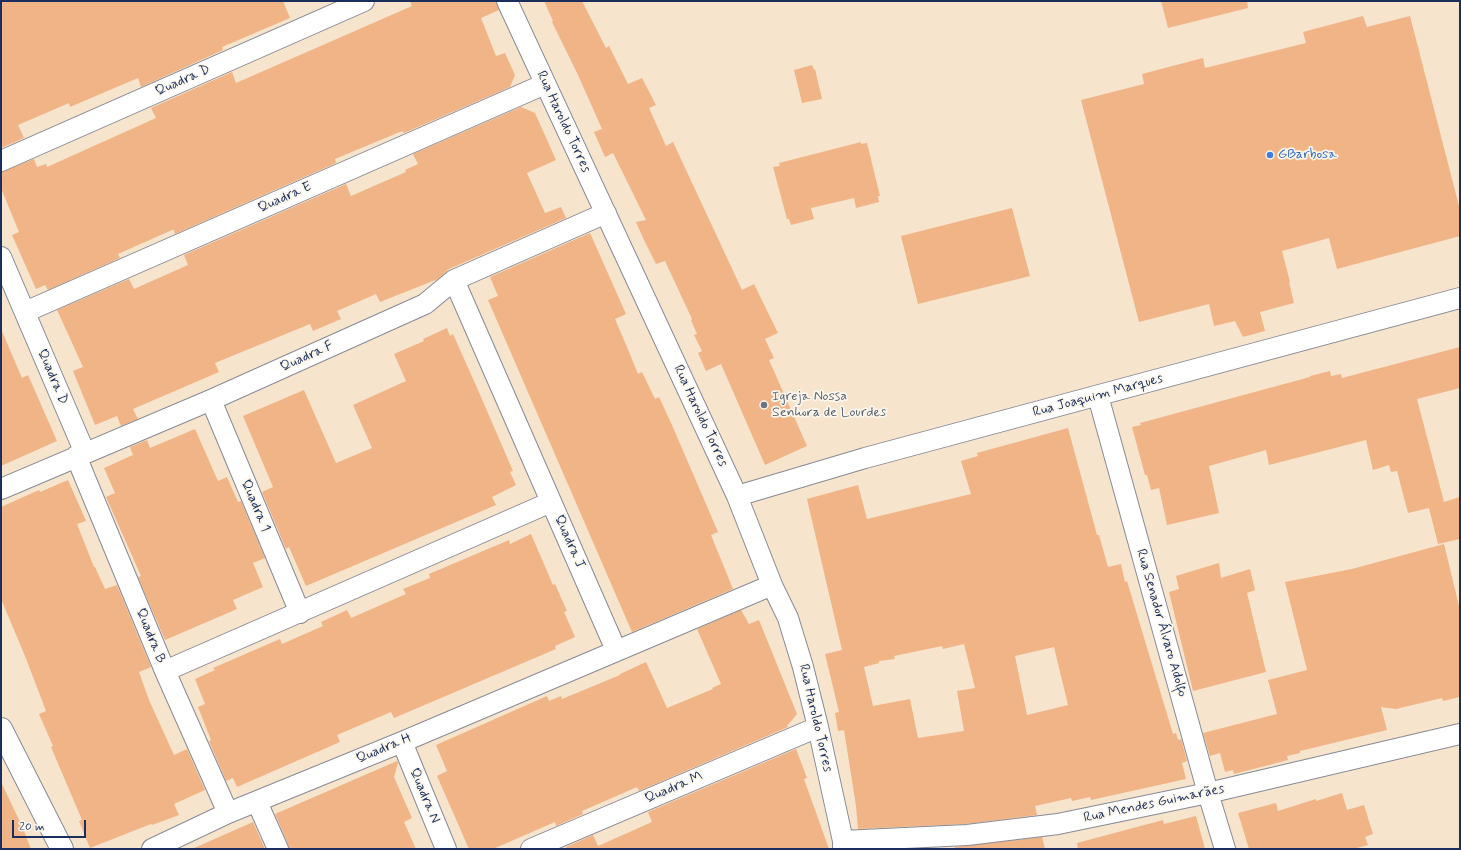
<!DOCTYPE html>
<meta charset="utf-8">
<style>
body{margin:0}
#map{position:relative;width:1461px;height:850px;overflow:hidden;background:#f6e4cd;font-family:Mynerve,sans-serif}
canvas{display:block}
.frame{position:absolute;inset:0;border:2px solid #1b2f5e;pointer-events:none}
.scale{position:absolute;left:12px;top:820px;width:74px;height:18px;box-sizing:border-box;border:2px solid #1b2f5e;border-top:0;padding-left:5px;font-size:12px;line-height:14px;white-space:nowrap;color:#1b2f5e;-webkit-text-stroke:3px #fbf7ec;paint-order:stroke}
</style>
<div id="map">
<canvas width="1461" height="850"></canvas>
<div class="frame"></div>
<div class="scale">20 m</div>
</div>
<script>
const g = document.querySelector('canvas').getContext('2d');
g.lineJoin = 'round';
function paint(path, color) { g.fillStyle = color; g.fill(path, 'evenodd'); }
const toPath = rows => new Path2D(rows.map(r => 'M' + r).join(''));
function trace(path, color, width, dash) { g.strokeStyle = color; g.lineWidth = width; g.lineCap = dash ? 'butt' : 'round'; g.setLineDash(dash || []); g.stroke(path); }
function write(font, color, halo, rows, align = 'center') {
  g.font = font + ' Mynerve,sans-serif'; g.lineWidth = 3.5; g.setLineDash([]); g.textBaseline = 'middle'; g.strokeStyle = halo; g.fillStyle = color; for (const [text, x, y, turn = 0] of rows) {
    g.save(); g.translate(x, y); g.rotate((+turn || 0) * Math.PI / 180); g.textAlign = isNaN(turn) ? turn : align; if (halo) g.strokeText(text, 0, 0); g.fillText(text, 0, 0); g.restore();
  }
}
paint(toPath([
 [1,1,283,1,290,18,222,47,223,50,141,87,138,78,70,107,69,103,18,125,24,138,1,148],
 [410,1,496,1,499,10,481,18,496,56,505,53,515,75,510,87,404,133,402,131,335,159,336,163,175,234,174,230,172,230,118,254,120,258,48,290,45,285,36,289,12,235,19,232,1,188,1,172,34,159,37,167,46,164,47,167,156,118,151,108,232,72,236,83,412,6],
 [544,1,582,1,606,48,609,46,628,84,642,78,656,105,649,108,666,146,673,142,742,290,754,284,778,333,765,339,774,358,769,360,807,446,765,465,721,364,706,371,698,353,702,351,694,335,697,334,691,320,692,319,665,261,656,264,643,238,636,222,646,220,613,153,605,157,594,132,602,129,578,75,552,22,553,21],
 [1161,1,1247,1,1248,8,1168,28],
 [1363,16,1367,27,1410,16,1460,210,1460,236,1337,269,1329,238,1282,251,1290,282,1289,282,1294,303,1260,312,1265,331,1243,337,1235,321,1214,326,1209,304,1139,322,1081,100,1144,84,1142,74,1203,58,1205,68,1306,43,1303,32],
 [812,65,814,70,815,69,822,99,802,103,794,70],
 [521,107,535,113,556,160,527,173,545,213,561,207,566,218,449,269,438,279,380,302,376,294,337,311,341,319,313,331,310,324,215,363,219,372,133,409,138,419,121,426,117,416,95,425,73,371,83,367,57,310,129,279,134,289,188,265,184,255,346,184,351,196,406,172,405,170,418,164,413,154],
 [861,142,861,144,867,143,880,196,878,196,879,202,856,208,854,198,811,208,814,219,791,225,789,219,787,219,773,167,780,166,779,163],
 [1012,208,1030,276,918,304,901,236],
 [590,233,626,314,615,319,627,347,638,374,642,372,655,399,659,397,672,425,718,532,711,535,733,589,632,632,488,300,498,296,490,277],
 [447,328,450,336,453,334,478,390,513,471,510,472,516,485,492,497,496,505,306,586,289,547,286,549,262,492,273,487,243,416,304,390,336,463,372,448,353,405,406,381,394,354,424,341,423,339],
 [1,329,22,378,28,375,57,441,1,466],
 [1460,347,1460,388,1417,399,1444,502,1460,497,1460,539,1438,544,1429,508,1408,513,1397,471,1391,472,1389,465,1373,470,1366,440,1269,465,1266,450,1209,466,1219,513,1167,525,1159,488,1151,490,1147,475,1145,475,1132,427,1141,425,1140,423,1310,377,1310,376,1330,371,1331,376,1341,374,1342,378],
 [1068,428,1097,535,1099,535,1108,567,1121,564,1125,582,1127,581,1173,734,1176,733,1178,740,1181,739,1187,761,1182,763,1186,779,1091,800,1090,797,1072,801,1071,798,1035,806,1037,815,966,824,858,829,856,806,844,730,838,731,835,713,839,712,825,654,842,650,807,499,858,485,867,519,971,494,961,461,978,456,977,453],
 [964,644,975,688,957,691,964,731,918,738,910,699,873,706,864,667,879,663,879,661,895,659,894,656,942,646,943,649],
 [1054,647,1068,705,1027,715,1015,656],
 [195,429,218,481,227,477,238,502,241,501,265,558,253,563,263,587,233,600,237,609,165,640,138,577,141,576,106,497,115,493,104,468,133,455,130,447,147,440,150,448],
 [68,480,86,521,77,524,94,567,95,567,105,589,117,585,151,667,139,672,149,700,174,755,187,749,205,790,174,804,179,815,152,825,151,824,90,848,79,821,82,820,51,747,53,746,39,714,46,711,25,656,1,599,1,507,39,490,40,492],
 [531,534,553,585,555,584,567,611,564,612,575,637,555,646,556,649,394,718,391,712,337,735,340,742,237,787,233,778,226,781,209,741,211,740,198,707,205,704,195,679,215,670,213,668,280,639,282,644,323,626,321,622,347,610,351,618,406,594,403,589,430,578,429,574,509,540,510,544],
 [1444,544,1460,610,1460,697,1443,701,1442,698,1396,709,1381,707,1387,730,1300,751,1300,753,1287,756,1288,760,1234,774,1233,770,1225,772,1220,753,1210,756,1203,733,1277,714,1268,680,1307,670,1285,582,1352,569],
 [1219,563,1221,578,1250,569,1255,590,1247,593,1266,672,1193,691,1169,592,1179,589,1176,576],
 [741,610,749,624,759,620,797,714,787,726,788,727,639,791,637,787,582,811,583,814,556,826,555,822,493,849,469,849,437,776,447,771,436,745,547,696,549,701,561,696,562,699,620,675,620,674,646,662,667,708,713,689,712,688,721,684,697,629],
 [796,749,807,778,804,779,829,849,567,849,566,847,593,835,598,846,652,822,648,812],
 [397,761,398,763,394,777,412,818,404,822,416,849,289,849,288,844,275,814],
 [1,782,22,826,31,849,1,849],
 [1342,793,1347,810,1364,805,1373,834,1365,837,1368,845,1353,849,1249,849,1238,813,1276,803,1278,811,1316,799,1316,801],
 [1196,816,1205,849,1078,849,1077,843,1163,820,1164,824],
 [253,822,265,849,192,849],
 [1042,837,1045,849,955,849,955,847]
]), '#f1b486');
const minor = toPath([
 [507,1,737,496,772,585,788,618,803,667,818,727,843,841,843,849],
 [1,161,364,1],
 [1,257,85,453],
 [454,280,616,650],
 [25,312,545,84],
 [1098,396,1208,793,1225,849],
 [211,400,300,613],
 [76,456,165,671,228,813],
 [1,489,211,400,425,304,454,280,606,213],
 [737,496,865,458,1460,298],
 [165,671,551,502],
 [402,742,446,849],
 [257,802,278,849],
 [843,841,967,835,1058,824,1208,793,1460,734],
 [152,849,228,813,402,742,772,585],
 [531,849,818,727]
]);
const secondary = toPath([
 [1,729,62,849]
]);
trace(minor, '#888a96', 22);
trace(secondary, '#888a96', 24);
trace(minor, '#fff', 20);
trace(secondary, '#fff', 22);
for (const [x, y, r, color] of [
 [1270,155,4,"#3f7fe0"],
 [764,405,4,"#6b7280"]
]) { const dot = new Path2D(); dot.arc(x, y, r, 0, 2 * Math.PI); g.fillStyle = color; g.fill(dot); trace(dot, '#fbf7ec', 1.5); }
write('14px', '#1b2f5e', '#fbf7ec', [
 ["Quadra D",183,81,-24],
 ["Rua Haroldo Torres",563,122,65],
 ["Quadra E",285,198,-24],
 ["Quadra F",307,357,-24],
 ["Quadra D",52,377,67],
 ["Rua Joaquim Marques",1098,396,-15],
 ["Rua Haroldo Torres",700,416,65],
 ["Quadra 1",255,506,67],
 ["Quadra J",569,542,66],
 ["Rua Senador Álvaro Adolfo",1161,623,74],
 ["Quadra B",150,636,68],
 ["Rua Haroldo Torres",815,718,77],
 ["Quadra H",384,749,-23],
 ["Quadra M",674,788,-23],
 ["Quadra N",424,796,67],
 ["Rua Mendes Guimarães",1154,804,-12]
]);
write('14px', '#366cbe', '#fbf7ec', [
 ["GBarbosa",1278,155]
], 'left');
write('14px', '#5b616d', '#fbf7ec', [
 ["Igreja Nossa",772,397],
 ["Senhora de Lourdes",772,413]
], 'left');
</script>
